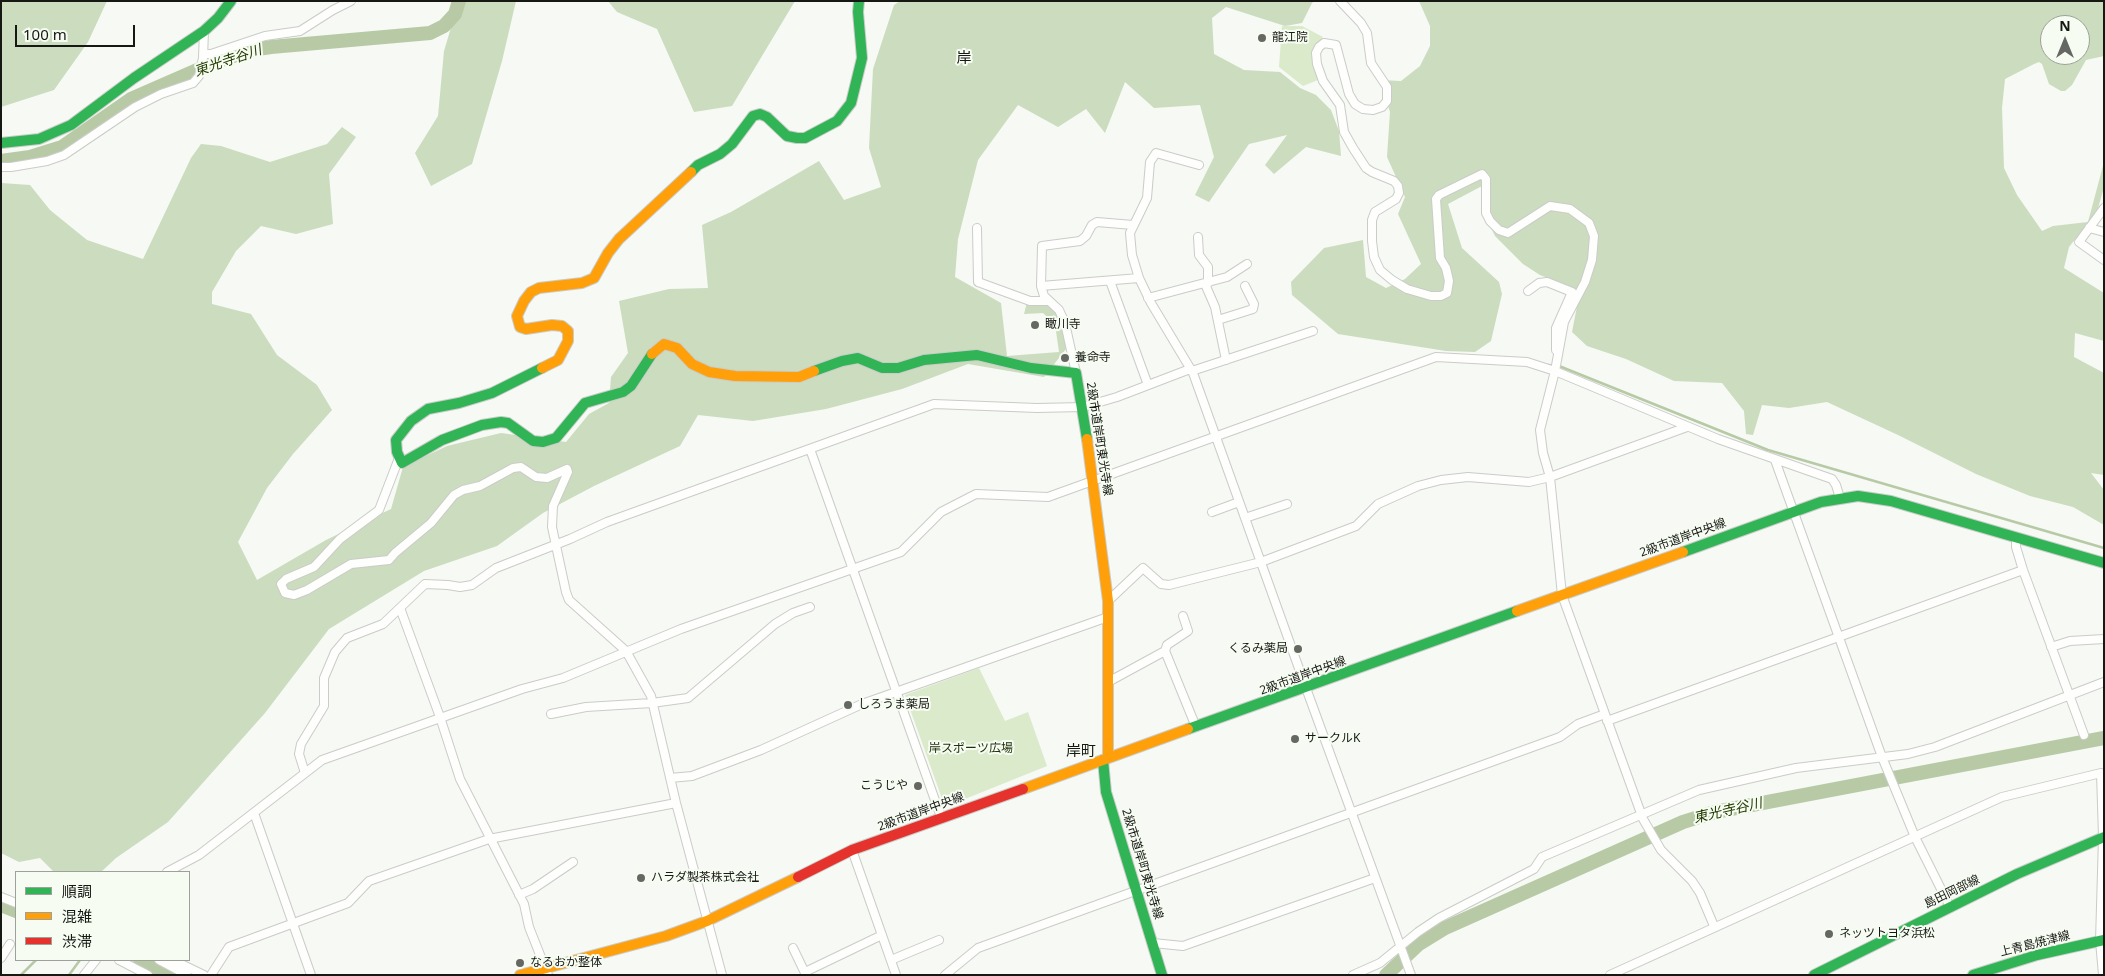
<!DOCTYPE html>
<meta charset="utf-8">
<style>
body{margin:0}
#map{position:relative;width:2105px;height:976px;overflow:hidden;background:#f6f9f4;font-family:"Noto Sans","Noto Sans JP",sans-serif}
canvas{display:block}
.frame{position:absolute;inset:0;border:2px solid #161814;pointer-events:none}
.legend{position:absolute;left:15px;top:871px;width:175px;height:90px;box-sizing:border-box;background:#f6fcf1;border:1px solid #9ca199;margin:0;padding:6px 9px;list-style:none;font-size:15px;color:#161814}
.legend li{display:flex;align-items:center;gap:10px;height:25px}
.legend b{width:25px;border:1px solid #9ca199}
.north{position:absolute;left:2040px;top:15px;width:50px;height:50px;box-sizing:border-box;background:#f6fcf1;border:1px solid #9ca199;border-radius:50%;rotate:0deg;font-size:14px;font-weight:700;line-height:20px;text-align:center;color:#161814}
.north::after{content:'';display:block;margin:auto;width:18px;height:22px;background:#646762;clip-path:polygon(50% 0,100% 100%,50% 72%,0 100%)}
.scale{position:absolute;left:15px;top:25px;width:120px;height:22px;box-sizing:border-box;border:2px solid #161814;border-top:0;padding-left:6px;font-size:15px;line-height:18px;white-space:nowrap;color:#161814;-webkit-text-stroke:4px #f6fcf1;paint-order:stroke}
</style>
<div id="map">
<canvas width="2105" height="976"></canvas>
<div class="frame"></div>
<ul class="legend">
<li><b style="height:6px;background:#30b455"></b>順調</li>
<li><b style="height:6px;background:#ff9f0a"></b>混雑</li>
<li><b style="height:6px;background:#e5322d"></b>渋滞</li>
</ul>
<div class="north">N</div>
<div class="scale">100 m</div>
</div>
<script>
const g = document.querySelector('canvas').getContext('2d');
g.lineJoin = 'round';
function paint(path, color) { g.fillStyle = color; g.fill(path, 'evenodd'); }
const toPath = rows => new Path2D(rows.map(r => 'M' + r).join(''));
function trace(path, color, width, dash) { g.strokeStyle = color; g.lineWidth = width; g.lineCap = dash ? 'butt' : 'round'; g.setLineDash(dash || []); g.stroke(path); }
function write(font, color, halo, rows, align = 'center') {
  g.font = font + ' "Noto Sans","Noto Sans JP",sans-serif'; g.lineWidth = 4; g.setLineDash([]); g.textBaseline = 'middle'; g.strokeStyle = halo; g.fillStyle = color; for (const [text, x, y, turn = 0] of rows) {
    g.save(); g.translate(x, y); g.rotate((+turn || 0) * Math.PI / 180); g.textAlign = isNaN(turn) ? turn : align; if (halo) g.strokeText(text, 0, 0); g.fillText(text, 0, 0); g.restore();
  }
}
paint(toPath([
 [1282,26,1302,26,1323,37,1313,50,1318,80,1303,86,1279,67],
 [979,668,1005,721,1028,712,1047,766,945,807,905,695]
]), '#daeacb');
paint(toPath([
 [1,1,107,1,88,42,54,90,1,107],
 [459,1,516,1,502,61,472,164,431,186,415,153,438,116,444,51],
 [608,1,795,1,732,106,694,112,657,29,617,12],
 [900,1,1314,1,1312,3,1302,23,1285,26,1226,7,1212,18,1214,54,1244,70,1280,72,1300,88,1316,95,1331,110,1339,131,1341,156,1306,147,1274,174,1265,165,1287,135,1249,144,1209,202,1195,195,1214,157,1200,105,1154,108,1125,82,1105,133,1086,109,1058,127,1018,105,978,160,958,239,955,277,1001,303,1007,356,1059,352,1055,324,1043,313,1024,314,1027,302,1049,305,1062,320,1066,349,1044,377,968,364,902,389,826,409,753,421,698,415,680,446,594,486,543,513,497,546,424,571,329,629,265,713,168,822,116,858,101,872,54,872,40,858,19,862,1,853,1,183,30,185,50,210,87,240,143,259,191,158,201,144,221,146,270,162,327,144,342,127,356,137,329,174,333,224,296,234,261,226,236,251,212,292,212,304,251,314,277,355,317,385,332,410,293,454,267,488,238,542,257,580,326,540,391,509,403,467,447,446,501,433,566,442,589,414,609,403,611,377,628,353,619,301,669,289,708,288,702,225,731,212,819,161,844,200,881,187,869,148,873,69,894,5],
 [1419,1,2104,1,2104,56,2086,60,2072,85,2065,91,2061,91,2049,84,2042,64,2039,62,2034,64,2005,79,2002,108,2004,168,2017,195,2042,231,2053,226,2088,222,2104,162,2104,187,2097,212,2069,247,2064,268,2104,293,2104,341,2075,333,2074,357,2104,373,2104,475,2091,473,2104,490,2104,525,2073,507,2030,496,1976,474,1898,435,1827,402,1789,408,1762,405,1753,435,1746,434,1744,411,1722,383,1674,381,1626,359,1587,346,1572,332,1580,291,1540,275,1523,264,1495,236,1483,211,1491,196,1482,186,1448,204,1462,248,1499,282,1502,294,1491,341,1475,352,1446,351,1338,334,1292,295,1291,282,1324,248,1363,240,1366,277,1386,288,1405,279,1421,264,1398,214,1405,197,1387,157,1390,112,1380,80,1401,81,1420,66,1430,46,1430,26],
 [2050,25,2080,25,2080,55,2050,55]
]), '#ccdcbe');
trace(toPath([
 [1548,365,1559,366,1768,450,2104,548],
 [21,975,36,960],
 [69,975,80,960]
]), '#b7caa5', 2.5);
trace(toPath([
 [1,161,30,157,62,147,131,99,218,61,251,50,271,47,430,33,444,26,455,14,459,1],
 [1,905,16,911],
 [140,960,169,975],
 [1386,975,1419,944,1445,928,1683,822,1715,812,2104,738]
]), '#b7caa5', 14);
const street = toPath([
 [1340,1,1361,23,1367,33,1371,63,1387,87,1387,101,1382,107,1373,110,1363,109,1355,104,1349,94,1336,45,1324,43,1319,47,1316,53,1317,64,1323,81,1340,105,1344,132,1353,148,1366,168,1372,172,1394,181,1398,186,1399,193,1396,199,1375,212,1372,220,1372,241,1374,257,1380,270,1392,280,1407,289,1431,296,1441,296,1447,293,1449,281,1446,268,1440,258,1436,199,1439,195,1482,174,1486,179,1486,213,1490,221,1499,230,1508,233,1550,206,1570,209,1589,223,1594,236,1592,260,1585,282,1564,322,1555,371,1540,430,1543,453,1550,477,1562,595,1643,819,1661,850,1692,881,1700,893,1714,926],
 [203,54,211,54,265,36,300,31,333,10,351,1],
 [1199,165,1156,153,1150,162,1147,198,1130,233,1132,255,1139,278,1151,303,1193,373,1306,688,1411,975],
 [1,167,11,167,47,161,64,155,135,107,161,94,193,83,199,76,203,58,204,31],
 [2104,208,2079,242,2104,260],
 [977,228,978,282,1030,301,1049,301],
 [2089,228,2104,232],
 [1198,237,1199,255,1208,267,1208,283],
 [1110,281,1148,385],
 [1205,284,1215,307,1226,360],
 [1041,286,1139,278],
 [1528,291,1539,283,1547,282,1572,292,1556,328,1556,350],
 [1148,298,1227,277,1247,264],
 [1218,320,1253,309,1254,304,1245,286],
 [1192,371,1313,331],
 [1076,373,1065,323,1059,310,1044,296,1041,286,1042,246,1080,241,1086,236,1092,225,1097,222,1133,225],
 [810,449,941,817],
 [399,458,379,510,340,539,314,567,286,579,281,584,285,593,294,595,307,590,351,564,389,560,395,553,431,523,454,495,463,490,480,486,513,468,521,467,536,477,547,478,567,469,568,472,553,506,552,527,566,592,569,600,626,651,651,696,676,803,722,975],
 [1775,460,1882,757,1915,837,1950,907],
 [1212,512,1239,502],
 [1245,518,1287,504],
 [2016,537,2016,547,2023,570,2084,735],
 [1108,601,1143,568,1161,584,1169,585,1261,562,1356,526,1378,504,1418,486,1441,480,1468,477,1529,482,1550,477,1687,427],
 [400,608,440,717,460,779,524,904,529,927,548,975],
 [2051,647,2070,641,2104,639],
 [1165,651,1167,645,1188,631,1183,616],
 [1108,682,1165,651,1196,727],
 [551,714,586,707,652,703,688,698,775,624,793,613,810,607],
 [1607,721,2023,570],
 [305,773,299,754,301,744,324,706,324,678,335,652,347,638,383,624,425,584,448,585,460,587,472,585,496,568,570,539,607,522,934,404,1037,408,1083,407,1117,397,1190,369],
 [670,778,692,776,761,750,862,704,1108,617],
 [254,813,311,975],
 [852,850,896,975],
 [167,872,199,855,322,760,522,689,563,678,681,629,901,552,941,512,976,494,1048,497,1436,357,1527,362,1555,371,1718,439,1832,479,1836,485,1840,498],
 [519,895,533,889,573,862],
 [1,897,16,903],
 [1153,943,1183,946,1375,878],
 [793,948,806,975],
 [1,958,10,944],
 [119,960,148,975],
 [159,960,187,975],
 [173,960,204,975],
 [891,960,939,940],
 [805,972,882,935],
 [84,975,96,960],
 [211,975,229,947,348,903,369,881,489,839,676,803],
 [945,975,978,948,1560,737,1578,724,1605,714],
 [1353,975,1380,963,1418,932,1439,918,1534,869,1542,857,1699,790,1796,768,1908,754,1935,747,2104,682],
 [1610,975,2002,797,2101,773,2103,837,2100,941,2103,975]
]);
const fast = toPath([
 [1,143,39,139,71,125,134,78,204,31,218,18,231,1],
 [691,172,698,165,720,154,732,144,753,116,760,114,767,117,787,136,797,138,805,138,837,121,851,103,862,58,858,12,859,1],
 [542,368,492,393,459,403,428,409,411,421,396,440,397,452,402,463,442,440,482,425,501,422,508,423,533,441,543,442,556,438,585,403,623,392,631,386,652,354],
 [814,371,842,361,858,358,882,368,898,368,924,360,977,355,1031,368,1076,373,1087,439],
 [1683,552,1821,502,1858,496,1891,501,2104,563],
 [1188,729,1517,611],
 [1103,760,1106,792,1162,975],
 [1814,975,2017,874,2104,837],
 [1973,975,2037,955,2104,940]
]);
const slow = toPath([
 [652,354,664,344,677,348,692,364,709,372,735,376,799,377,814,371],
 [542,368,558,360,568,341,568,331,562,326,552,325,526,329,520,327,517,316,524,301,531,292,539,288,582,283,594,278,608,253,619,239,691,172],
 [1087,439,1108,601,1108,758],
 [1517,611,1683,552],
 [1023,789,1188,729],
 [520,975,666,936,707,921,798,877]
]);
const jam = toPath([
 [798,877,852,850,1023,789]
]);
trace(street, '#caccc9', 10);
trace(fast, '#caccc9', 12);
trace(slow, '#caccc9', 12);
trace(jam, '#caccc9', 12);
trace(street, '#fefefd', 8);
trace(fast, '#30b455', 10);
trace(slow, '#ff9f0a', 10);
trace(jam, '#e5322d', 10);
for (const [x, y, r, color] of [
 [1262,38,5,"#646762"],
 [1035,325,5,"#646762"],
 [1065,358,5,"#646762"],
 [1298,649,5,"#646762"],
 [848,705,5,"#646762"],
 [1295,739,5,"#646762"],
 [918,786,5,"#646762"],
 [641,878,5,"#646762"],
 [1829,934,5,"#646762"],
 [520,963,5,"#646762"]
]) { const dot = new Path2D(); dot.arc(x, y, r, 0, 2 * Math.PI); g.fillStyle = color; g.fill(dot); trace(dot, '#f6fcf1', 2); }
write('12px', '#161814', '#f6fcf1', [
 ["龍江院",1272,38],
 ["瞰川寺",1045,325],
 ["養命寺",1075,358],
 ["くるみ薬局",1288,649,"right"],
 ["しろうま薬局",858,705],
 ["サークルK",1305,739],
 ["こうじや",908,786,"right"],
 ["ハラダ製茶株式会社",651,878],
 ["ネッツトヨタ浜松",1839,934],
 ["なるおか整体",530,963]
], 'left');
write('12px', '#161814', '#f6fcf1', [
 ["2級市道岸町東光寺線",1099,439,81],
 ["2級市道岸中央線",1683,538,-20],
 ["2級市道岸中央線",1303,676,-20],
 ["2級市道岸中央線",921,812,-20],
 ["2級市道岸町東光寺線",1142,864,73],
 ["島田岡部線",1952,892,-26],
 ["上青島焼津線",2035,944,-14]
]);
write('12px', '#21320c', '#f6fcf1', [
 ["岸スポーツ広場",971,749]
]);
write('italic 14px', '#243b02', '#f6fcf1', [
 ["東光寺谷川",228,61,-19],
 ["東光寺谷川",1728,811,-13]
]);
write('15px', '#161814', '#f6fcf1', [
 ["岸",964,59],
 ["岸町",1081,752]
]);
</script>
